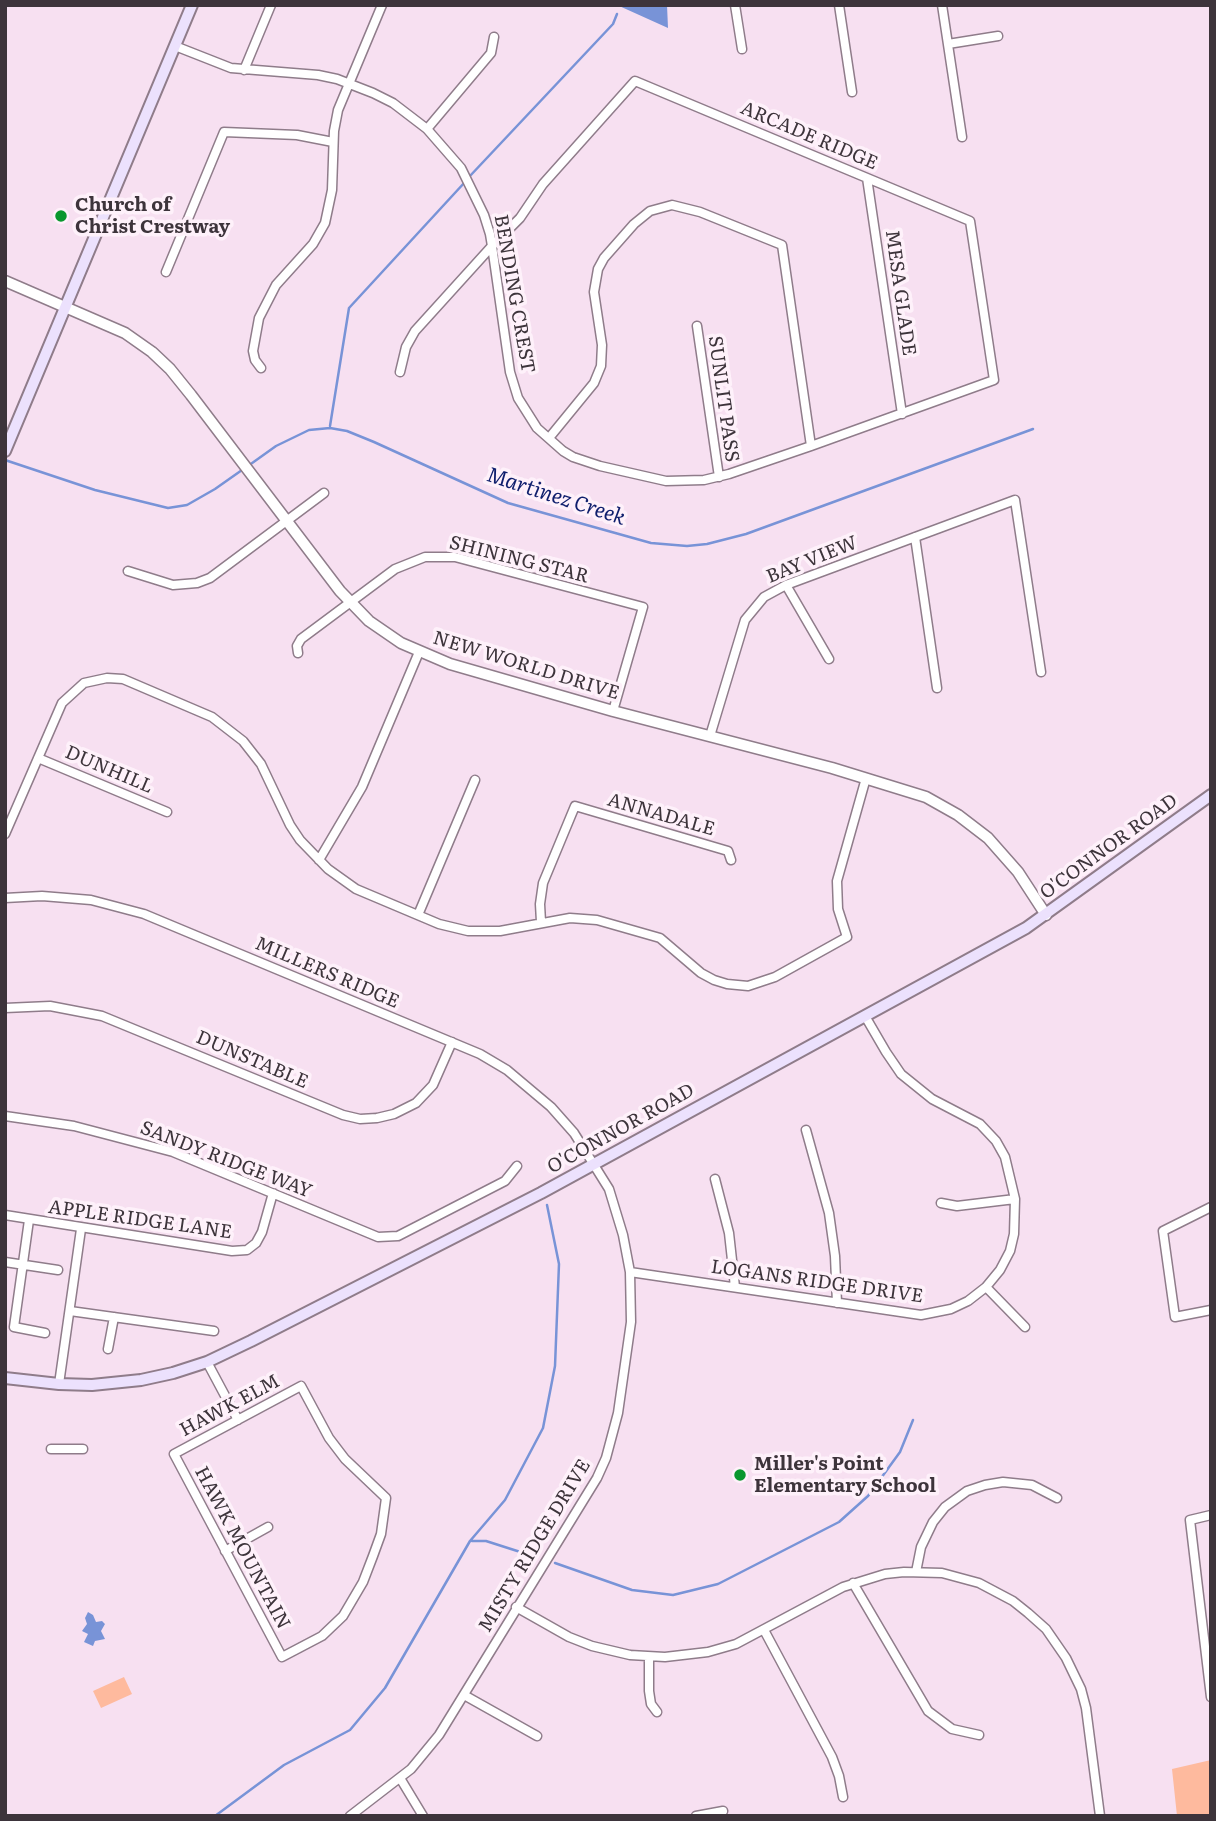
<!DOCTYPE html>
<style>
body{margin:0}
#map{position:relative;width:1216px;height:1821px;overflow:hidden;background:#f7e0f1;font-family:Literata,serif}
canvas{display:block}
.frame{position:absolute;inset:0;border:7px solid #3d343b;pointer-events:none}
</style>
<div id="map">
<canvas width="1216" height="1821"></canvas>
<div class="frame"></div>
</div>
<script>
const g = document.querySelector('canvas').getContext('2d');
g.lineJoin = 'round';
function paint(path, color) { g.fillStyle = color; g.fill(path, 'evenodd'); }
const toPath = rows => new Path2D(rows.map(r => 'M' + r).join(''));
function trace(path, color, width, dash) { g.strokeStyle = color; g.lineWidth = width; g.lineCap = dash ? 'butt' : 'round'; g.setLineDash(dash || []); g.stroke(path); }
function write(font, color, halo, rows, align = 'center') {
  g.font = font + ' Literata,serif'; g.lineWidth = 7; g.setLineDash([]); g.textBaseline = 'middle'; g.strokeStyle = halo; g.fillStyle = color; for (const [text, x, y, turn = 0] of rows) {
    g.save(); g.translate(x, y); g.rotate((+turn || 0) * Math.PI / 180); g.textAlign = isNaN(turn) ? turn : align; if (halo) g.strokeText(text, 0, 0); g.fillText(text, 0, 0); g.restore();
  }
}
paint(toPath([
 [124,1677,132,1694,101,1708,93,1691],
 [1211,1760,1211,1816,1177,1816,1172,1769]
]), '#feba9e');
paint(toPath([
 [617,5,667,5,668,28],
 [88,1612,93,1615,96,1622,102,1621,105,1624,101,1631,105,1639,95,1641,93,1646,84,1642,88,1634,82,1631,87,1624,85,1618]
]), '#7893d7');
trace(toPath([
 [469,177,613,24,617,14],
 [330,426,349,308,465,182],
 [5,460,95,490,168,508,187,505,215,489,242,470],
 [248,466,276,446,309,430,330,428,347,431,374,442,508,503,651,543,687,546,707,544,746,534,1033,429],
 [472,1541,486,1541,536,1557],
 [555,1563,632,1590,673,1595,718,1584,839,1522,868,1496,900,1452,913,1420],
 [215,1816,284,1765,350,1730,385,1688,470,1541,505,1500,543,1428,555,1366,559,1264,547,1205]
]), '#7893d7', 2.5);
const minor = toPath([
 [735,5,742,49],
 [839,5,852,92],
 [942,5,962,137],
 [948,44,998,36],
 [175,46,231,68,318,75,337,79,373,93,393,103,427,129,461,168,484,215,490,234,492,246,510,372,518,398,537,428,563,451,573,457,600,466,666,481,704,480,729,474,811,446,994,380,970,221,635,81,543,184,520,218,492,246,415,331,406,347,400,372],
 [244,70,271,5],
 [427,129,491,53,494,37],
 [867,178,902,414],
 [166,272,224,132,297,135,333,142],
 [697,326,719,477],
 [261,368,255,360,253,351,259,318,276,285,313,244,325,223,332,190,334,131,338,110,382,5],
 [549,438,594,383,601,366,602,345,594,292,598,269,604,258,634,224,650,211,672,205,700,212,782,245,811,446],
 [915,537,937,688],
 [128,571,173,585,197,583,210,578,324,493],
 [786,585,829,659],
 [298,653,297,646,301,639,395,569,425,557,455,557,643,607,613,711],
 [710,736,745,620,764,597,786,585,1015,500,1041,672],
 [38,758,167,812],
 [5,834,62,703,84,683,107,678,123,679,212,717,243,741,261,764,290,825,300,840,328,869,356,889,439,924,468,931,500,931,570,918,597,920,660,938,701,973,714,980,727,984,748,986,775,977,847,937,838,909,837,881,866,778],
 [319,860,362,787,419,652],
 [5,898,42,896,91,900,144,914,480,1054,507,1070,551,1107,574,1133,609,1189,623,1235,630,1272,631,1322,618,1413,606,1458,597,1478,439,1735,411,1769,350,1816],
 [418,915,475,780],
 [541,922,540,904,543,883,575,806,728,851,731,860],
 [5,1008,50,1006,102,1016,343,1115,360,1119,377,1118,394,1114,416,1103,433,1085,452,1042],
 [5,1116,74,1126,173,1152,378,1237,398,1236,505,1181,517,1166],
 [806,1130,829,1213,835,1256,837,1303],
 [715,1179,729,1233,735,1287],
 [941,1203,957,1206,1015,1199],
 [1211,1207,1163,1231,1175,1317,1211,1310],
 [5,1215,232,1251,247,1250,256,1243,262,1232,273,1193],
 [29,1220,14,1327,45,1333],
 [5,1262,58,1270],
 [630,1272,921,1315,951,1309,968,1301,986,1287,1000,1270,1010,1251,1014,1234,1015,1199,1005,1157,996,1141,980,1124,932,1099,901,1074,886,1052,865,1016],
 [986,1287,1025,1327],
 [70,1311,214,1331],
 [108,1349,114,1317],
 [207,1362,238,1420],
 [59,1384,81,1229],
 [301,1386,329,1438,345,1459,386,1498,381,1534,373,1556,363,1582,343,1616,322,1636,282,1657,174,1454,301,1386],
 [51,1449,83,1449],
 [1211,1515,1190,1520,1211,1697],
 [225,1551,268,1527],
 [916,1572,921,1547,933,1522,945,1507,967,1491,985,1485,1003,1482,1032,1485,1057,1498],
 [853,1583,928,1711,952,1729,979,1735],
 [516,1607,569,1637,592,1646,630,1655,665,1657,708,1652,736,1644,843,1587,885,1574,904,1572,942,1573,979,1583,1013,1601,1028,1613,1046,1629,1066,1658,1081,1689,1086,1708,1100,1816],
 [764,1630,832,1757,839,1776,843,1797],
 [649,1657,649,1691,651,1704,657,1712],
 [464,1695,537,1736],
 [400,1778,423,1816],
 [696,1816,723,1811]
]);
const tertiary = toPath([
 [5,281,125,333,152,352,170,369,191,395,340,591,369,621,401,643,450,664,613,711,832,768,926,797,958,815,988,838,1018,872,1046,915]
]);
const secondary = toPath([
 [5,451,192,5],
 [5,1378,59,1384,92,1385,141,1380,173,1373,207,1362,251,1341,541,1193,1026,928,1211,795]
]);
trace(minor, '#8f7c8a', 11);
trace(tertiary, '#8f7c8a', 13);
trace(secondary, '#8f7c8a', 14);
trace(minor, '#fff', 8);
trace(tertiary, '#fff', 10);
trace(secondary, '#ece1fd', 10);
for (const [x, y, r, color] of [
 [61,216,7,"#09972e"],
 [740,1475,7,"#09972e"]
]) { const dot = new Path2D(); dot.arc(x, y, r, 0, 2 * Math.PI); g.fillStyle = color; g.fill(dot); trace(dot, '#fef1fa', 2.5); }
write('19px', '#3d343b', '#fef1fa', [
 ["ARCADE RIDGE",809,136,23],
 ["MESA GLADE",900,293,82],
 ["BENDING CREST",514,294,80],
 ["SUNLIT PASS",723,399,82],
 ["SHINING STAR",519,560,14],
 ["BAY VIEW",812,560,-22],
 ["NEW WORLD DRIVE",526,666,17],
 ["DUNHILL",109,770,23],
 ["ANNADALE",661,815,16],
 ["O'CONNOR ROAD",1109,847,-36],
 ["MILLERS RIDGE",327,973,23],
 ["DUNSTABLE",252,1060,23],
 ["O'CONNOR ROAD",621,1129,-29],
 ["SANDY RIDGE WAY",226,1160,21],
 ["APPLE RIDGE LANE",140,1220,8],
 ["LOGANS RIDGE DRIVE",817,1282,8],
 ["HAWK ELM",230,1406,-28],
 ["MISTY RIDGE DRIVE",535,1546,-59],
 ["HAWK MOUNTAIN",242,1548,62]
]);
write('bold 19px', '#3d343b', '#fef1fa', [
 ["Church of",75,205],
 ["Christ Crestway",75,227],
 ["Miller's Point",754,1464],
 ["Elementary School",754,1486]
], 'left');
write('italic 21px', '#0f1f6d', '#fef1fa', [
 ["Martinez Creek",556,497,18]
]);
</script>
